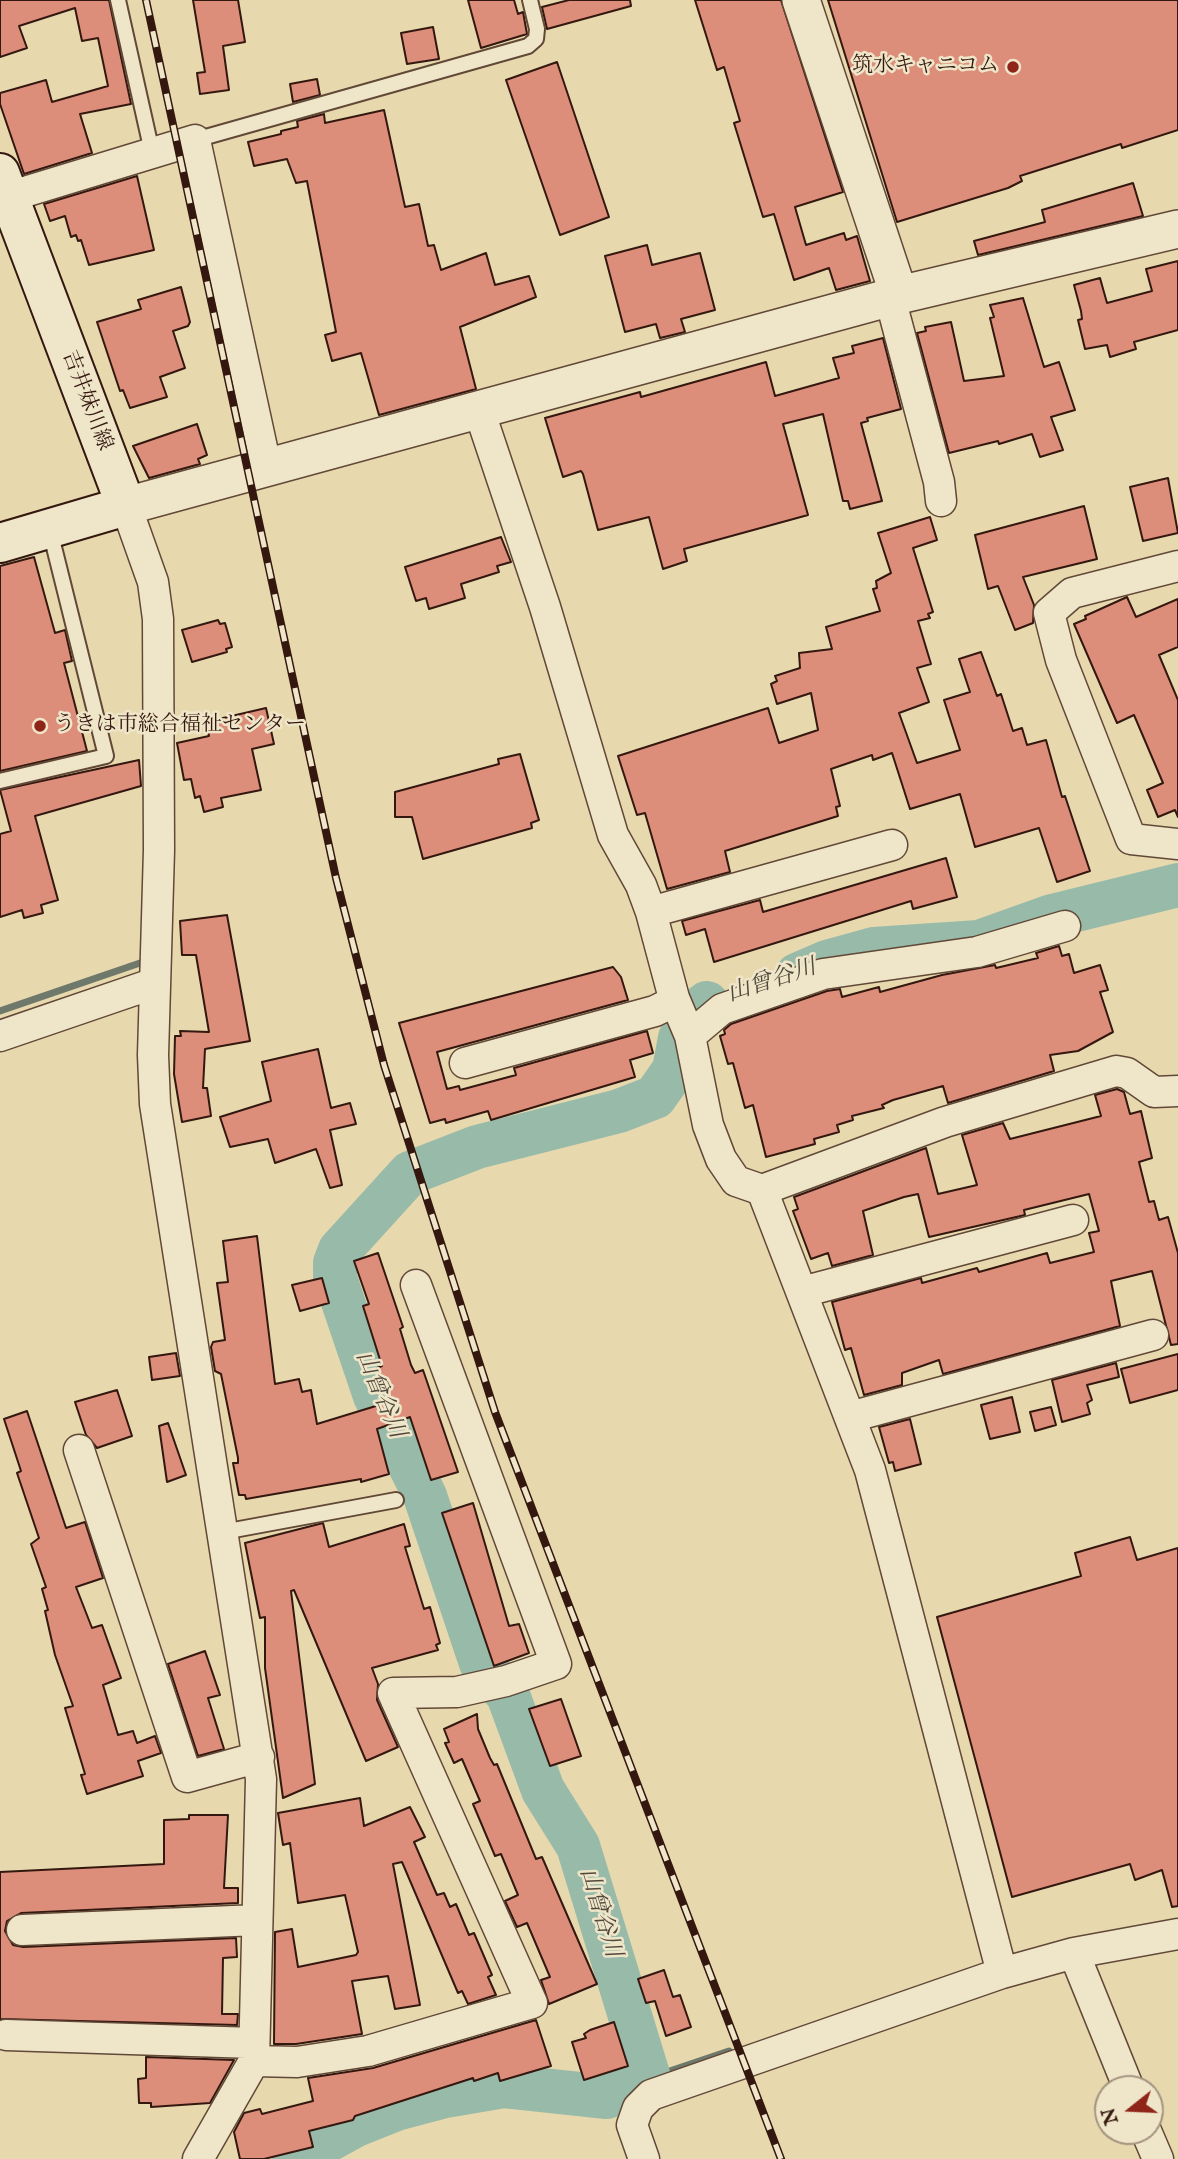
<!DOCTYPE html>
<meta charset="utf-8">
<style>
body{margin:0}
#map{position:relative;width:1178px;height:2159px;overflow:hidden;background:#e7d8ae;font-family:"IM FELL English",serif}
canvas{display:block}
.north{position:absolute;left:1094px;top:2075px;width:70px;height:70px;box-sizing:border-box;background:#efe6ca;border:2px solid #a4947f;border-radius:50%;rotate:252deg;font-size:19px;font-weight:700;line-height:28px;text-align:center;color:#34180f}
.north::after{content:'';display:block;margin:auto;width:24px;height:32px;background:#8f2418;clip-path:polygon(50% 0,100% 100%,50% 72%,0 100%)}
</style>
<div id="map">
<canvas width="1178" height="2159"></canvas>
<div class="north">N</div>
</div>
<script>
const g = document.querySelector('canvas').getContext('2d');
g.lineJoin = 'round';
const toPath = rows => new Path2D(rows.map(r => 'M' + r).join(''));
function trace(path, color, width, dash) { g.strokeStyle = color; g.lineWidth = width; g.lineCap = dash ? 'butt' : 'round'; g.setLineDash(dash || []); g.stroke(path); }
function paint(path, color) { g.fillStyle = color; g.fill(path, 'evenodd'); }
function write(font, color, halo, rows, align = 'center') {
  g.font = font + ' "IM FELL English","Noto Serif JP",serif'; g.lineWidth = 5; g.setLineDash([]); g.textBaseline = 'middle'; g.strokeStyle = halo; g.fillStyle = color; for (const [text, x, y, turn = 0] of rows) {
    g.save(); g.translate(x, y); g.rotate((+turn || 0) * Math.PI / 180); g.textAlign = isNaN(turn) ? turn : align; if (halo) g.strokeText(text, 0, 0); g.fillText(text, 0, 0); g.restore();
  }
}
trace(toPath([
 [0,1011,140,963],
 [649,2078,729,2051]
]), '#6f796b', 7);
trace(toPath([
 [797,975,827,962,874,949,979,942,1052,916,1178,885],
 [294,2159,356,2125,396,2109,445,2096,504,2086,607,2097,649,2078,578,1846,543,1790,508,1695,481,1663,425,1496,375,1396,335,1278,335,1263,340,1250,410,1173,477,1147,619,1111,655,1097,674,1070,680,1038,697,1011,707,1003]
]), '#97baa9', 44);
const building = toPath([
 [0,0,109,0,131,104,80,114,92,153,24,174,0,104,0,93,46,80,52,102,108,86,98,38,82,41,75,8,19,26,27,48,0,57,0,0],
 [193,0,238,0,245,42,223,46,229,90,200,94,197,73,205,72,193,0],
 [468,0,514,0,518,14,523,12,527,34,481,48,468,0],
 [569,0,630,0,631,6,547,29,542,7,569,0],
 [695,0,781,0,843,192,795,207,806,245,844,233,846,240,857,236,870,281,836,290,829,268,794,280,774,214,763,217,734,123,740,121,724,67,717,70,695,0],
 [828,0,1178,0,1178,130,1122,148,1121,144,1020,176,1022,181,1008,188,897,222,828,0],
 [433,27,439,59,407,64,401,33,433,27],
 [557,62,609,217,560,235,506,80,557,62],
 [317,79,320,95,293,102,290,84,317,79],
 [384,110,405,207,419,204,428,246,434,245,441,270,486,253,495,285,529,276,536,297,460,327,476,389,379,415,361,353,332,361,325,335,336,332,307,181,296,183,287,159,254,166,248,142,281,134,281,131,298,127,297,121,324,114,325,123,384,110],
 [137,176,154,250,89,265,81,240,78,241,76,235,71,237,65,216,50,221,44,204,137,176],
 [1133,183,1143,216,978,255,974,241,1045,222,1042,210,1133,183],
 [647,245,652,265,700,253,715,310,681,319,685,332,660,338,656,324,625,332,605,256,647,245],
 [1178,261,1178,330,1134,342,1136,349,1110,357,1107,345,1085,349,1078,320,1082,319,1081,311,1074,285,1100,278,1107,303,1152,291,1146,269,1178,261],
 [181,287,190,322,188,326,173,331,185,368,160,377,167,397,130,408,123,390,120,391,97,322,141,309,138,300,181,287],
 [1023,298,1044,367,1059,362,1075,410,1051,417,1063,450,1040,457,1032,434,999,444,998,441,949,453,917,333,926,331,925,327,951,322,964,381,1004,376,990,318,994,317,990,305,1023,298],
 [883,338,901,409,867,418,868,421,861,423,882,501,850,509,848,501,843,501,823,414,783,424,808,515,684,549,687,561,663,569,649,517,598,530,583,474,581,471,563,477,545,418,640,392,641,397,766,362,775,396,839,378,833,358,854,353,852,346,883,338],
 [197,424,207,455,198,459,200,464,149,478,133,446,197,424],
 [1168,478,1178,533,1143,541,1130,487,1168,478],
 [1084,506,1097,559,1023,577,1034,605,1033,623,1015,630,998,586,988,589,975,535,1084,506],
 [930,517,937,540,913,548,933,612,928,614,930,618,918,621,931,664,917,668,929,702,899,713,917,763,960,750,944,700,970,692,959,659,981,652,997,696,1001,694,1013,731,1022,728,1027,745,1046,740,1062,797,1065,796,1090,871,1057,882,1039,828,975,847,960,794,910,809,892,753,873,760,872,755,831,769,840,806,836,807,838,816,725,851,730,872,667,889,645,813,637,815,618,756,768,708,779,743,818,730,811,693,777,704,771,684,777,681,775,676,800,668,799,653,832,649,826,627,880,611,873,589,877,588,876,581,891,573,878,533,930,517],
 [501,537,511,562,497,566,499,572,461,584,465,598,429,609,426,598,416,601,405,567,501,537],
 [34,557,55,633,65,630,72,661,64,663,87,751,0,771,0,566,34,557],
 [1127,597,1136,617,1178,599,1178,647,1159,655,1178,700,1178,817,1175,810,1158,817,1147,790,1163,783,1134,715,1117,723,1074,624,1086,619,1085,616,1127,597],
 [218,620,220,624,225,623,232,647,226,649,227,652,192,662,182,630,218,620],
 [266,708,274,744,252,749,261,790,221,798,223,807,204,812,200,796,195,798,191,779,184,780,177,743,209,736,206,722,266,708],
 [520,754,539,820,531,823,532,828,423,859,412,817,395,817,395,792,499,764,498,759,520,754],
 [139,760,141,786,35,816,58,900,41,905,43,913,24,918,22,910,0,917,0,834,11,831,0,790,139,760],
 [946,858,957,897,913,909,911,901,714,962,705,929,686,935,682,921,760,900,763,912,946,858],
 [227,915,250,1041,205,1049,203,1088,207,1088,211,1116,182,1122,174,1074,175,1036,181,1036,180,1031,209,1032,196,955,182,955,180,921,227,915],
 [1059,946,1062,956,1069,954,1074,973,1100,965,1108,990,1100,992,1113,1032,1078,1051,1050,1055,1054,1071,948,1103,943,1086,893,1100,882,1105,884,1108,852,1116,853,1120,837,1125,839,1132,814,1139,815,1144,766,1157,753,1105,745,1108,733,1063,728,1064,720,1036,725,1034,724,1030,731,1024,827,991,840,989,842,997,879,987,880,992,942,975,995,965,996,968,1038,958,1036,953,1059,946],
 [613,967,621,977,628,1000,437,1052,447,1089,459,1086,460,1090,516,1075,514,1068,647,1031,653,1053,630,1060,635,1077,491,1120,488,1111,446,1123,445,1119,430,1123,399,1023,613,967],
 [318,1049,331,1108,350,1103,356,1124,330,1130,342,1185,330,1188,316,1149,275,1163,268,1139,230,1147,220,1117,271,1101,262,1062,318,1049],
 [1117,1089,1124,1092,1130,1114,1141,1111,1152,1158,1139,1162,1149,1202,1154,1201,1159,1220,1168,1217,1178,1253,1178,1344,1171,1345,1152,1271,1111,1281,1120,1326,943,1374,939,1360,902,1373,902,1385,864,1395,851,1348,845,1350,832,1302,921,1278,922,1283,977,1268,979,1272,1047,1253,1050,1263,1094,1252,1089,1233,1099,1231,1089,1194,1024,1210,1025,1215,929,1237,918,1194,904,1197,863,1211,873,1255,832,1266,828,1253,811,1259,793,1211,798,1209,794,1197,926,1148,938,1194,977,1185,962,1135,1003,1123,1010,1139,1101,1116,1095,1095,1117,1089],
 [257,1236,275,1384,299,1379,302,1392,311,1390,317,1424,389,1402,377,1368,382,1366,363,1306,369,1304,354,1261,378,1253,403,1327,400,1329,411,1365,415,1373,423,1370,458,1472,431,1480,410,1417,377,1429,389,1474,361,1482,361,1479,246,1499,245,1495,239,1495,233,1463,238,1463,238,1458,221,1374,215,1371,211,1347,213,1342,225,1340,217,1283,228,1282,223,1241,257,1236],
 [322,1278,329,1303,300,1311,292,1285,322,1278],
 [176,1353,180,1376,152,1380,149,1357,176,1353],
 [1178,1354,1178,1390,1130,1403,1121,1369,1178,1354],
 [1116,1363,1119,1377,1087,1385,1092,1400,1087,1403,1090,1414,1062,1422,1052,1380,1116,1363],
 [117,1390,132,1436,97,1448,86,1435,75,1402,117,1390],
 [1012,1397,1020,1432,990,1439,981,1405,1012,1397],
 [1051,1407,1056,1425,1035,1431,1030,1412,1051,1407],
 [27,1411,66,1528,85,1522,103,1578,76,1587,92,1628,102,1625,121,1678,103,1685,118,1735,133,1731,137,1743,155,1736,161,1753,138,1761,143,1776,87,1794,81,1775,85,1774,65,1708,73,1706,55,1655,45,1611,48,1610,42,1589,46,1587,31,1544,39,1538,17,1473,21,1471,4,1419,27,1411],
 [910,1419,921,1464,895,1471,893,1462,889,1463,879,1427,910,1419],
 [168,1423,186,1475,167,1482,159,1426,168,1423],
 [473,1503,509,1626,519,1624,529,1653,494,1666,442,1513,473,1503],
 [323,1523,329,1547,404,1524,410,1546,405,1547,424,1609,430,1607,440,1643,436,1645,438,1650,372,1668,378,1684,377,1700,398,1747,366,1761,294,1590,291,1591,315,1784,283,1798,265,1668,265,1617,260,1618,245,1543,323,1523],
 [1130,1537,1137,1560,1178,1548,1178,1906,1172,1907,1162,1870,1135,1880,1130,1864,1012,1897,937,1617,1081,1576,1075,1553,1130,1537],
 [205,1651,220,1695,208,1698,224,1749,198,1756,168,1664,205,1651],
 [561,1699,581,1756,550,1766,529,1709,561,1699],
 [477,1714,478,1729,490,1758,494,1765,497,1764,536,1859,542,1857,597,1984,549,2004,541,1980,550,1977,527,1923,517,1927,505,1901,518,1895,501,1854,495,1856,473,1804,480,1801,462,1759,454,1763,445,1743,449,1742,444,1729,477,1714],
 [360,1798,364,1826,410,1807,425,1837,414,1842,437,1895,444,1893,450,1907,456,1904,469,1935,474,1933,492,1975,488,1977,496,1995,468,2004,462,1991,458,1993,402,1862,393,1864,420,2005,395,2009,388,1976,352,1981,362,2034,296,2044,274,2044,275,1932,292,1929,298,1967,356,1955,358,1952,345,1895,298,1903,290,1843,283,1845,278,1813,360,1798],
 [189,1815,228,1815,224,1888,238,1888,238,1903,21,1913,7,1921,5,1931,13,1945,23,1947,236,1938,237,1957,223,1958,222,2014,238,2014,237,2025,0,2019,0,1872,164,1864,164,1820,189,1819,189,1815],
 [664,1970,673,1997,680,1995,691,2027,666,2036,655,2001,646,2003,638,1979,664,1970],
 [536,2020,551,2066,500,2081,498,2073,474,2081,473,2078,355,2116,353,2120,309,2131,313,2147,264,2159,240,2159,234,2132,244,2113,260,2109,262,2114,313,2101,308,2078,373,2068,536,2020],
 [614,2022,628,2066,584,2080,572,2042,586,2038,584,2034,590,2030,614,2022],
 [146,2057,234,2060,210,2103,151,2107,151,2103,139,2103,138,2079,146,2078,146,2057]
]);
paint(building, '#dd8e7b');
trace(building, '#34180f', 2);
const service = toPath([
 [118,0,152,152],
 [195,140,528,46,536,39,537,29,530,0],
 [0,781,106,756,50,531],
 [223,1532,396,1500]
]);
const minor = toPath([
 [8,197,195,140,266,466],
 [890,298,939,482,941,501],
 [479,410,545,607,613,835,641,885,651,912,674,998,690,1036,708,1125,721,1159,736,1181,762,1190,945,1122,1116,1071,1127,1073,1154,1092,1178,1091],
 [126,506,153,582,158,619,159,850,153,1055,155,1104,261,1779,254,2061,198,2159],
 [1178,566,1072,593,1049,613,1061,660,1131,839,1178,844],
 [651,912,892,845],
 [0,1036,155,983],
 [690,1036,722,1009,823,974,977,952,1065,926],
 [465,1063,655,1011,675,1001],
 [762,1190,870,1470,1002,1973],
 [802,1292,1073,1220],
 [850,1417,1153,1335],
 [79,1450,187,1777,259,1757],
 [22,1930,257,1920],
 [1074,1953,1129,2089],
 [6,2035,254,2043],
 [254,2061,297,2062,368,2051,532,2003,393,1693,457,1692,506,1681,556,1664,416,1285],
 [1146,2131,1158,2159],
 [644,2159,632,2125,638,2108,651,2095,1002,1973,1074,1953,1178,1934]
]);
const tertiary = toPath([
 [801,0,899,295],
 [126,506,899,295,1178,229]
]);
const secondary = toPath([
 [0,173,126,506,0,543]
]);
trace(service, '#614837', 18);
trace(minor, '#614837', 33);
trace(tertiary, '#614837', 40);
trace(secondary, '#34180f', 42);
trace(service, '#efe6ca', 14);
trace(minor, '#efe6ca', 30);
trace(tertiary, '#efe6ca', 37);
trace(secondary, '#efe6ca', 38);
const rail = toPath([
 [146,0,336,878,384,1065,495,1412,781,2159]
]);
trace(rail, '#34180f', 8);
trace(rail, '#efe6ca', 5, [16]);
for (const [x, y, r, color] of [
 [1013,67,7,"#8f2418"],
 [40,726,7,"#8f2418"]
]) { const dot = new Path2D(); dot.arc(x, y, r, 0, 2 * Math.PI); g.fillStyle = color; g.fill(dot); trace(dot, '#efe6ca', 2.5); }
write('21px', '#34180f', '#efe6ca', [
 ["筑水キャニコム",999,67],
 ["うきは市総合福祉センター",54,726,"left"]
], 'right');
write('21px', '#34180f', '#efe6ca', [
 ["吉井妹川線",86,401,69]
]);
write('italic 23px', '#52493d', '#efe6ca', [
 ["山曾谷川",772,982,-18],
 ["山曾谷川",379,1395,67],
 ["山曾谷川",599,1913,73]
]);
</script>
